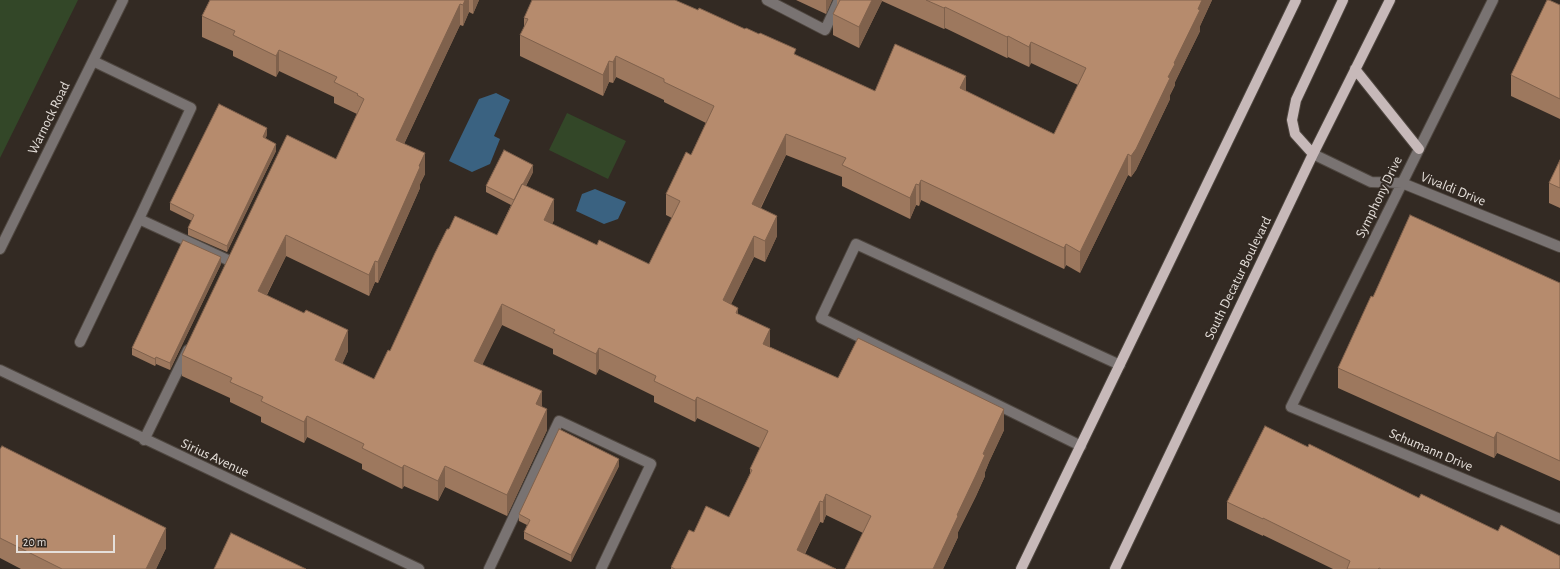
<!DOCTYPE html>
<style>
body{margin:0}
#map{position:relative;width:1560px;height:569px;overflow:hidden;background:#332a23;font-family:"Alegreya Sans",sans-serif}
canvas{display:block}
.scale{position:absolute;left:16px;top:535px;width:99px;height:18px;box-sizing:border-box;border:2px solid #e5dfda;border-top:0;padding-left:5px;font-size:12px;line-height:14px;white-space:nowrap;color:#e5dfda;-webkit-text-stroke:3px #332a23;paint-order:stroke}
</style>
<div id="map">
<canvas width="1560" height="569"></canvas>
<div class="scale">20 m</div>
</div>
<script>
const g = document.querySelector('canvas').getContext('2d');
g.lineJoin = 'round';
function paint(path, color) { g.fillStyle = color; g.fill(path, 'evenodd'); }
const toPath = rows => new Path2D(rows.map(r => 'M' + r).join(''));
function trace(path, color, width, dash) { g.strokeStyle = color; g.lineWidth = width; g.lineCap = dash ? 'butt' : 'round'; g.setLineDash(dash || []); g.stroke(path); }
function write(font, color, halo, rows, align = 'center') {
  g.font = font + ' "Alegreya Sans",sans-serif'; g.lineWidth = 4; g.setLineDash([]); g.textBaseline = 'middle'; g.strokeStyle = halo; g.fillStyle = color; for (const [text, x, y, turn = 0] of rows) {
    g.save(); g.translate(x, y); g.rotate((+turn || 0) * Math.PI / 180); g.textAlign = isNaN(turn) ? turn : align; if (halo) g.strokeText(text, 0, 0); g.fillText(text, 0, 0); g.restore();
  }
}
paint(toPath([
 [0,0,78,0,0,158],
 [567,113,626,141,608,179,549,150]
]), '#334728');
paint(toPath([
 [496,93,510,100,494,136,500,139,490,164,472,172,449,161,479,99],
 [595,189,626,202,618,219,604,224,576,211,582,194]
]), '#3a6281');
const minor = toPath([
 [767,0,825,30,839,0],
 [1493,0,1291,407,1560,519],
 [93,61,191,108,139,219,230,261],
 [1313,154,1371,182,1402,183,1560,247],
 [0,249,123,0],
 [80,342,139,219],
 [0,370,419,569],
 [144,440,188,350],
 [1081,446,821,318,856,244,1120,365],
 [489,569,559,421,651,464,601,569]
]);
const major = toPath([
 [1355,69,1419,149],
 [1313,154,1295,134,1292,120,1296,100,1343,0],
 [1021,569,1296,0],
 [1115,569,1313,154,1390,0]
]);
trace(minor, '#4f4740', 12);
trace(major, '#4f4740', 12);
trace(minor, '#797372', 10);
trace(major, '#c7b9b9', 10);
paint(toPath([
 [210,0,479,0,473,14,469,12,463,26,460,25,404,144,425,174,420,184,420,188,378,283,375,282,369,296,286,256,267,295,348,351,342,364,374,379,390,351,449,229,497,235,511,205,486,192,486,186,533,172,526,186,554,220,552,224,597,245,649,264,672,218,666,215,666,194,691,155,706,123,664,102,664,100,616,77,613,83,609,82,603,96,520,56,520,35,524,29,524,18,796,55,875,91,966,91,1054,134,1078,85,1031,63,1029,67,1008,57,1007,58,945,28,944,29,882,1,859,48,833,35,833,14,837,5,837,0,1212,0,1200,26,1200,31,1175,82,1175,85,1170,95,1170,99,1136,170,1131,177,1128,175,1080,273,1066,265,1064,269,921,200,919,206,916,205,910,219,842,186,842,177,786,155,761,208,777,236,765,262,754,257,731,304,738,314,770,347,838,378,1004,430,989,462,985,472,985,476,976,496,958,532,958,537,943,569,845,569,863,533,826,515,823,523,820,522,805,554,836,569,671,569,671,567,694,532,729,517,750,474,750,469,760,448,697,418,695,422,654,402,654,396,599,369,596,375,553,354,553,349,502,325,482,364,542,407,547,430,507,516,445,487,438,501,404,486,402,489,362,469,362,464,307,437,304,443,261,422,261,417,230,402,230,398,182,376,182,355,336,159,357,114,334,103,334,97,279,71,276,77,233,56,233,51,202,37,202,16],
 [796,0,832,0,826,14],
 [1560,5,1560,119,1511,96,1511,75],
 [267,135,265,139,276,151,227,252,188,235,188,228,192,221,170,210,170,203],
 [1560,160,1560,208,1549,203,1549,183],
 [221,264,170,370,156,364,155,366,132,355,132,348],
 [1560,283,1560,481,1497,453,1494,458,1338,388,1338,368,1373,297],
 [1308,447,1419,498,1498,531,1560,569,1333,569,1263,535,1263,536,1227,519,1227,502],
 [0,449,166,548,156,569,21,569,0,558],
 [619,466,571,562,524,539,524,532,527,525,519,521,519,514]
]), '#9d785e');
paint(toPath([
 [465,0,469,0,469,12,463,26,463,5],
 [473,0,479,0,473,14],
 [826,0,832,0,826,14],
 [872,0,882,0,882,1,859,48,859,27],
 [1202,0,1212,0,1200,26,1200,31,1175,82,1175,85,1170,95,1170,99,1136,170,1131,177,1131,156,1168,77,1174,63],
 [460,4,460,25,396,161,396,140],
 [945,7,945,28,944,29,944,8],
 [1008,36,1008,57,1007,58,1007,37],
 [1031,42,1031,63,1029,67,1029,47],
 [279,50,279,71,276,77,276,56],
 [616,56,616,77,613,83,613,62],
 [609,61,609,82,603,96,603,75],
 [966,76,966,97,960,88],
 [267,128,267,135,263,144,263,137],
 [786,134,786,155,752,225,752,204],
 [276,144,276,151,227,252,227,246],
 [425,153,425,174,420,184,420,188,378,283,378,262],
 [1128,154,1128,175,1080,273,1080,252],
 [533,165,533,172,515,207,515,200],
 [921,180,921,200,919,206,919,185],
 [916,184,916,205,910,219,910,198],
 [554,199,554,220,544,241,544,220],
 [777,216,777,236,765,262,765,241],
 [286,235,286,256,258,312,258,291],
 [754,236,754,257,723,321,723,300],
 [1066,244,1066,265,1064,269,1064,248],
 [221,257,221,264,170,370,170,363],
 [375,261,375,282,369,296,369,275],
 [502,304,502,325,474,382,474,361],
 [738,308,738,328,736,313],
 [770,329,770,350,763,344],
 [348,330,348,351,335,381,335,360],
 [599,348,599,369,596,375,596,354],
 [156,357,156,364,155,366,155,359],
 [542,391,542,411,536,404],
 [697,397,697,418,695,422,695,401],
 [547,409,547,430,507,516,507,495],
 [1004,409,1004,430,989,462,985,472,985,476,976,496,958,532,958,537,943,569,933,569,989,441],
 [307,416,307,437,304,443,304,422],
 [1497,432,1497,453,1494,458,1494,438],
 [619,459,619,466,571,562,571,555],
 [404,465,404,486,402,489,402,468],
 [445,466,445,487,438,501,438,481],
 [826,494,826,515,823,523,823,502],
 [820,501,820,522,797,569,797,550],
 [166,528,166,548,156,569,146,569]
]), '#7f614c');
const building = toPath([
 [210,0,465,0,463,5,460,4,396,140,425,153,419,166,420,167,378,262,375,261,369,275,286,235,258,291,304,313,306,310,348,330,335,360,374,379,388,350,390,351,435,253,447,229,449,229,455,216,497,235,522,184,554,199,544,220,597,245,599,240,649,264,680,201,666,194,686,152,691,155,714,106,664,82,664,79,616,56,613,62,609,61,603,75,520,35,528,19,524,18,532,0,675,0,698,10,699,8,745,29,746,28,759,34,760,33,796,49,794,54,875,91,895,44,966,76,960,88,1054,134,1086,68,1031,42,1029,47,1008,36,1007,37,945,7,944,8,926,0,1202,0,1198,9,1200,10,1174,63,1175,64,1168,77,1170,78,1136,149,1131,156,1128,154,1080,252,1066,244,1064,248,921,180,919,185,916,184,910,198,842,165,846,158,786,134,752,204,777,216,765,241,754,236,723,300,738,308,736,313,770,329,763,344,838,378,858,338,1004,409,989,441,983,454,985,455,976,475,957,515,958,516,933,569,845,569,871,516,826,494,823,502,820,501,797,550,836,569,675,569,671,567,689,530,694,532,706,506,729,517,752,470,750,469,768,431,697,397,695,401,654,381,656,376,599,348,596,354,553,333,555,330,502,304,474,361,542,391,536,404,547,409,507,495,445,466,438,481,404,465,402,468,362,448,364,444,307,416,304,422,261,401,263,397,230,382,232,378,182,355,287,135,336,159,364,99,357,95,358,94,334,82,337,77,279,50,276,56,233,35,235,31,202,16,210,0],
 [840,0,872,0,859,27,833,14,840,0],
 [1547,0,1549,0,1560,5,1560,99,1511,75,1547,0],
 [219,104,267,128,263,137,276,144,227,246,188,228,194,215,170,203,219,104],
 [504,150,533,165,523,184,522,184,514,200,486,186,504,150],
 [1560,160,1560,188,1549,183,1560,160],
 [1410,215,1560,283,1560,461,1497,432,1494,438,1338,368,1371,296,1373,297,1410,215],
 [183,240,221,257,170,363,156,357,155,359,132,348,183,240],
 [1265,426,1308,447,1309,444,1419,498,1421,494,1498,531,1501,525,1560,556,1560,569,1381,569,1379,568,1378,569,1347,569,1350,561,1263,518,1263,519,1227,502,1265,426],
 [559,429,619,459,571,555,524,532,530,520,519,514,559,429],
 [2,446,166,528,146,569,62,569,0,538,0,449,2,446],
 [231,533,306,569,214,569,231,533]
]);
paint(building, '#b68b6d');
trace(building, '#7f614c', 1);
write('14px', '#e5dfda', '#332a23', [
 ["Warnock Road",49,118,-64],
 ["Vivaldi Drive",1453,189,22],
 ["Symphony Drive",1379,197,-64],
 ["South Decatur Boulevard",1238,278,-64],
 ["Schumann Drive",1431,450,23],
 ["Sirius Avenue",215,458,25]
]);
</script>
